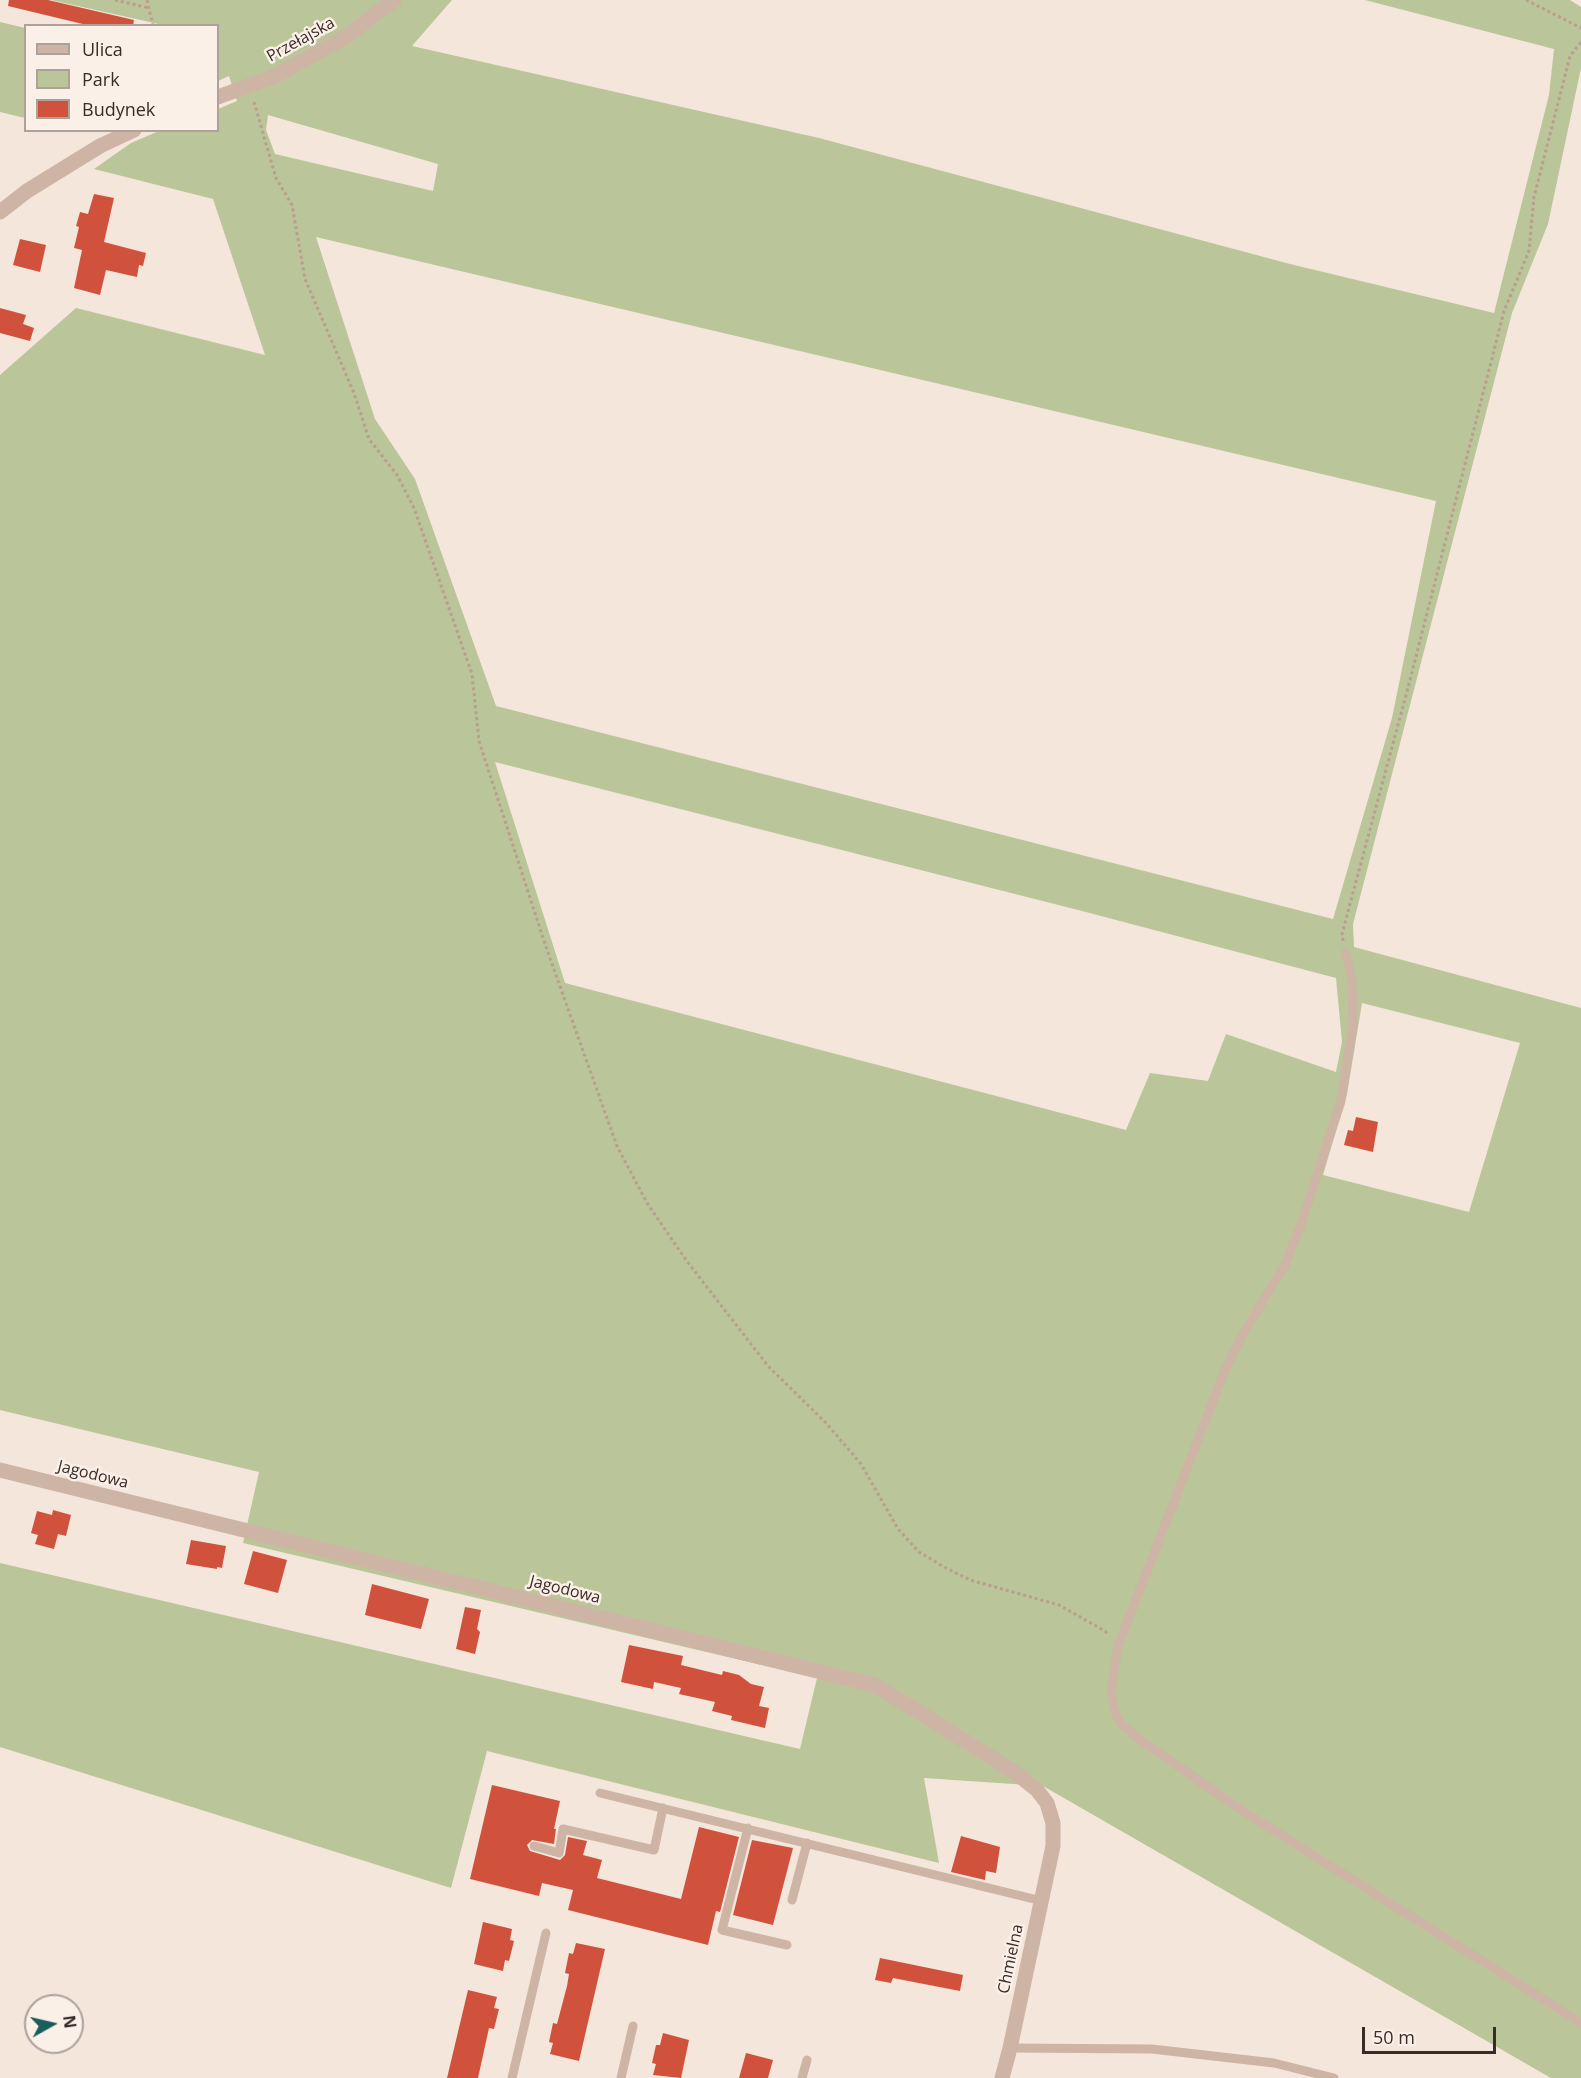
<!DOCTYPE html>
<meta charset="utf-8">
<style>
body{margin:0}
#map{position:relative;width:1581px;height:2078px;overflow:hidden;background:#f4e6db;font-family:"Open Sans",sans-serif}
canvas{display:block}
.legend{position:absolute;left:24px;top:24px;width:195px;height:108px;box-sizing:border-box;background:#fbf0e8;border:2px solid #ada19b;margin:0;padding:8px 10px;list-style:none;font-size:18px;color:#392b27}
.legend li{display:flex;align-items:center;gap:12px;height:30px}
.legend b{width:30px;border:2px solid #ada19b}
.north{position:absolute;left:24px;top:1994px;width:60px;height:60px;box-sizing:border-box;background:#fbf0e8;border:2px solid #ada19b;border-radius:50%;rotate:82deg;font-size:16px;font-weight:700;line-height:24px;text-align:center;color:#392b27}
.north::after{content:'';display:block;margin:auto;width:21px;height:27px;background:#195e5c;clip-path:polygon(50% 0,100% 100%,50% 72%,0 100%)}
.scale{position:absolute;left:1362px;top:2027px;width:134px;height:27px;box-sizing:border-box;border:3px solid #392b27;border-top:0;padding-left:8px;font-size:18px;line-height:21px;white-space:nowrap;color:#392b27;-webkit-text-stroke:4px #fbf0e8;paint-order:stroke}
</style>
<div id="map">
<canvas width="1581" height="2078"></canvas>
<ul class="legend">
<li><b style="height:8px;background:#cdb4a5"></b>Ulica</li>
<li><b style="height:16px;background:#bac599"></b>Park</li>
<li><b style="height:16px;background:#d1523c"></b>Budynek</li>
</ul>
<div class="north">N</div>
<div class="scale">50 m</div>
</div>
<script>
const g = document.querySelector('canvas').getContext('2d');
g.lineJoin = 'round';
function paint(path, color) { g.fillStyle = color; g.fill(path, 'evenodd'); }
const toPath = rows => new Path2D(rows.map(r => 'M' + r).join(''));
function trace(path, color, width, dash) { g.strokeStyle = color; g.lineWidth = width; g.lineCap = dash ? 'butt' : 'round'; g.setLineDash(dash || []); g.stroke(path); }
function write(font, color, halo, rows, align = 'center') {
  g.font = font + ' "Open Sans",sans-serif'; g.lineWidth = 5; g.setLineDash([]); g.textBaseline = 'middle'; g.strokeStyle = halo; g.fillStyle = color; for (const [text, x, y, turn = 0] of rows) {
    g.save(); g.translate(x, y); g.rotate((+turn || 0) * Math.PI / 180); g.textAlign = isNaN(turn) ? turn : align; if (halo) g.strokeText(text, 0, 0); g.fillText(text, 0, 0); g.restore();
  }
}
paint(toPath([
 [51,0,452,0,412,46,819,138,1290,264,1494,313,1549,95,1554,49,1365,0,1570,0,1581,7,1581,68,1548,224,1512,313,1353,924,1354,947,1581,1008,1581,2078,1551,2078,1043,1786,924,1778,939,1863,487,1751,451,1888,0,1747,0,1563,800,1749,817,1678,243,1543,259,1472,0,1410,0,375,76,308,265,355,213,199,94,169,131,143,159,131,218,130,218,109,237,101,229,76,218,81,218,26,163,25],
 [268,115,438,164,433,191,275,154,266,130],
 [316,237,1436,501,1392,718,1333,919,496,706,415,479,375,419],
 [495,762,1082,911,1336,978,1342,1042,1336,1072,1226,1034,1208,1081,1150,1073,1126,1130,565,983],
 [1362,1003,1520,1043,1469,1212,1323,1175,1347,1094],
 [0,22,25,28,25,118,0,112]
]), '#bac599');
paint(toPath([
 [9,0,48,0,134,20,133,26,91,26,8,6],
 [94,194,114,198,104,242,146,253,143,266,139,265,137,277,106,270,100,295,74,288,82,250,74,248,79,227,76,226,80,212,88,214],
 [20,239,46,245,40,272,13,265],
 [0,308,26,315,23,324,34,328,30,341,0,333],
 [1356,1117,1378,1122,1373,1152,1344,1145,1348,1130,1353,1131],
 [53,1510,71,1515,66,1536,58,1534,54,1549,35,1544,38,1535,31,1533,37,1511,52,1515],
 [191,1540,226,1546,222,1568,217,1567,217,1569,186,1564],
 [253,1551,287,1560,278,1593,244,1584],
 [372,1584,429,1599,421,1629,365,1615],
 [465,1607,481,1610,477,1629,480,1632,475,1654,456,1649],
 [629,1645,683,1656,681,1665,722,1675,723,1671,739,1675,751,1684,764,1687,759,1706,769,1708,765,1728,731,1720,732,1716,712,1711,715,1702,679,1694,681,1688,654,1682,653,1689,621,1682],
 [492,1785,560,1801,554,1829,556,1829,554,1844,532,1840,527,1845,530,1851,560,1860,565,1855,568,1837,587,1841,583,1855,602,1860,597,1878,681,1899,699,1827,739,1837,720,1912,716,1911,708,1945,568,1910,573,1890,542,1883,539,1896,470,1879],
 [961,1836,1000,1847,996,1873,986,1871,985,1880,951,1872],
 [752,1840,793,1848,773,1925,733,1915],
 [483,1922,512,1929,510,1940,514,1941,509,1961,505,1960,503,1971,474,1964],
 [576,1943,605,1949,579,2061,550,2054,553,2043,549,2042,553,2023,557,2024,567,1986,569,1974,565,1973,569,1953,573,1954],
 [880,1958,963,1975,960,1991,893,1978,891,1983,875,1980],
 [468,1990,497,1997,494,2008,499,2009,494,2029,489,2028,478,2078,447,2078],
 [663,2033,689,2040,681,2078,653,2075,656,2064,652,2063,656,2045,660,2045],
 [746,2053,773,2060,768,2078,739,2078]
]), '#d1523c');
trace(toPath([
 [115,0,149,8],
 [147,0,153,26],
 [1526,0,1581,28],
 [254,102,276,178,292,205,305,279,354,393,369,439,397,475,414,508,472,674,479,741,546,947,617,1146,647,1203,686,1260,768,1366,826,1423,861,1464,898,1529,919,1552,946,1568,970,1580,1059,1605,1105,1631,1108,1635],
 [1343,941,1342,934,1409,684,1504,311,1529,251,1534,197,1570,56,1581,42]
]), '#b99e8f', 3, [3, 3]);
trace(toPath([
 [1346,953,1352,979,1353,1026,1341,1101,1300,1227,1285,1264,1243,1334,1225,1370,1118,1646,1111,1691,1114,1709,1120,1723,1139,1739,1243,1811,1581,2023],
 [600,1793,1042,1901],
 [748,1828,722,1930,787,1945],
 [534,1846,559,1853,563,1829,654,1850,663,1808],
 [792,1900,807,1843],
 [1010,2048,1152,2049,1274,2063,1334,2078],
 [512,2078,546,1933],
 [621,2078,633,2026],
 [802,2078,807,2060]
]), '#cdb4a5', 9);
trace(toPath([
 [218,97,275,76,344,38,394,0],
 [0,212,27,191,100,146,134,130],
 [0,1470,874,1685,934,1721,1017,1774,1037,1790,1047,1803,1053,1823,1053,1846,1010,2048,1002,2078]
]), '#cdb4a5', 15);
write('16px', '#392b27', '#fbf0e8', [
 ["Przełajska",301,40,-29],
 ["Jagodowa",93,1475,14],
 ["Jagodowa",565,1590,14],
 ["Chmielna",1011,1959,-78]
]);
</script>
